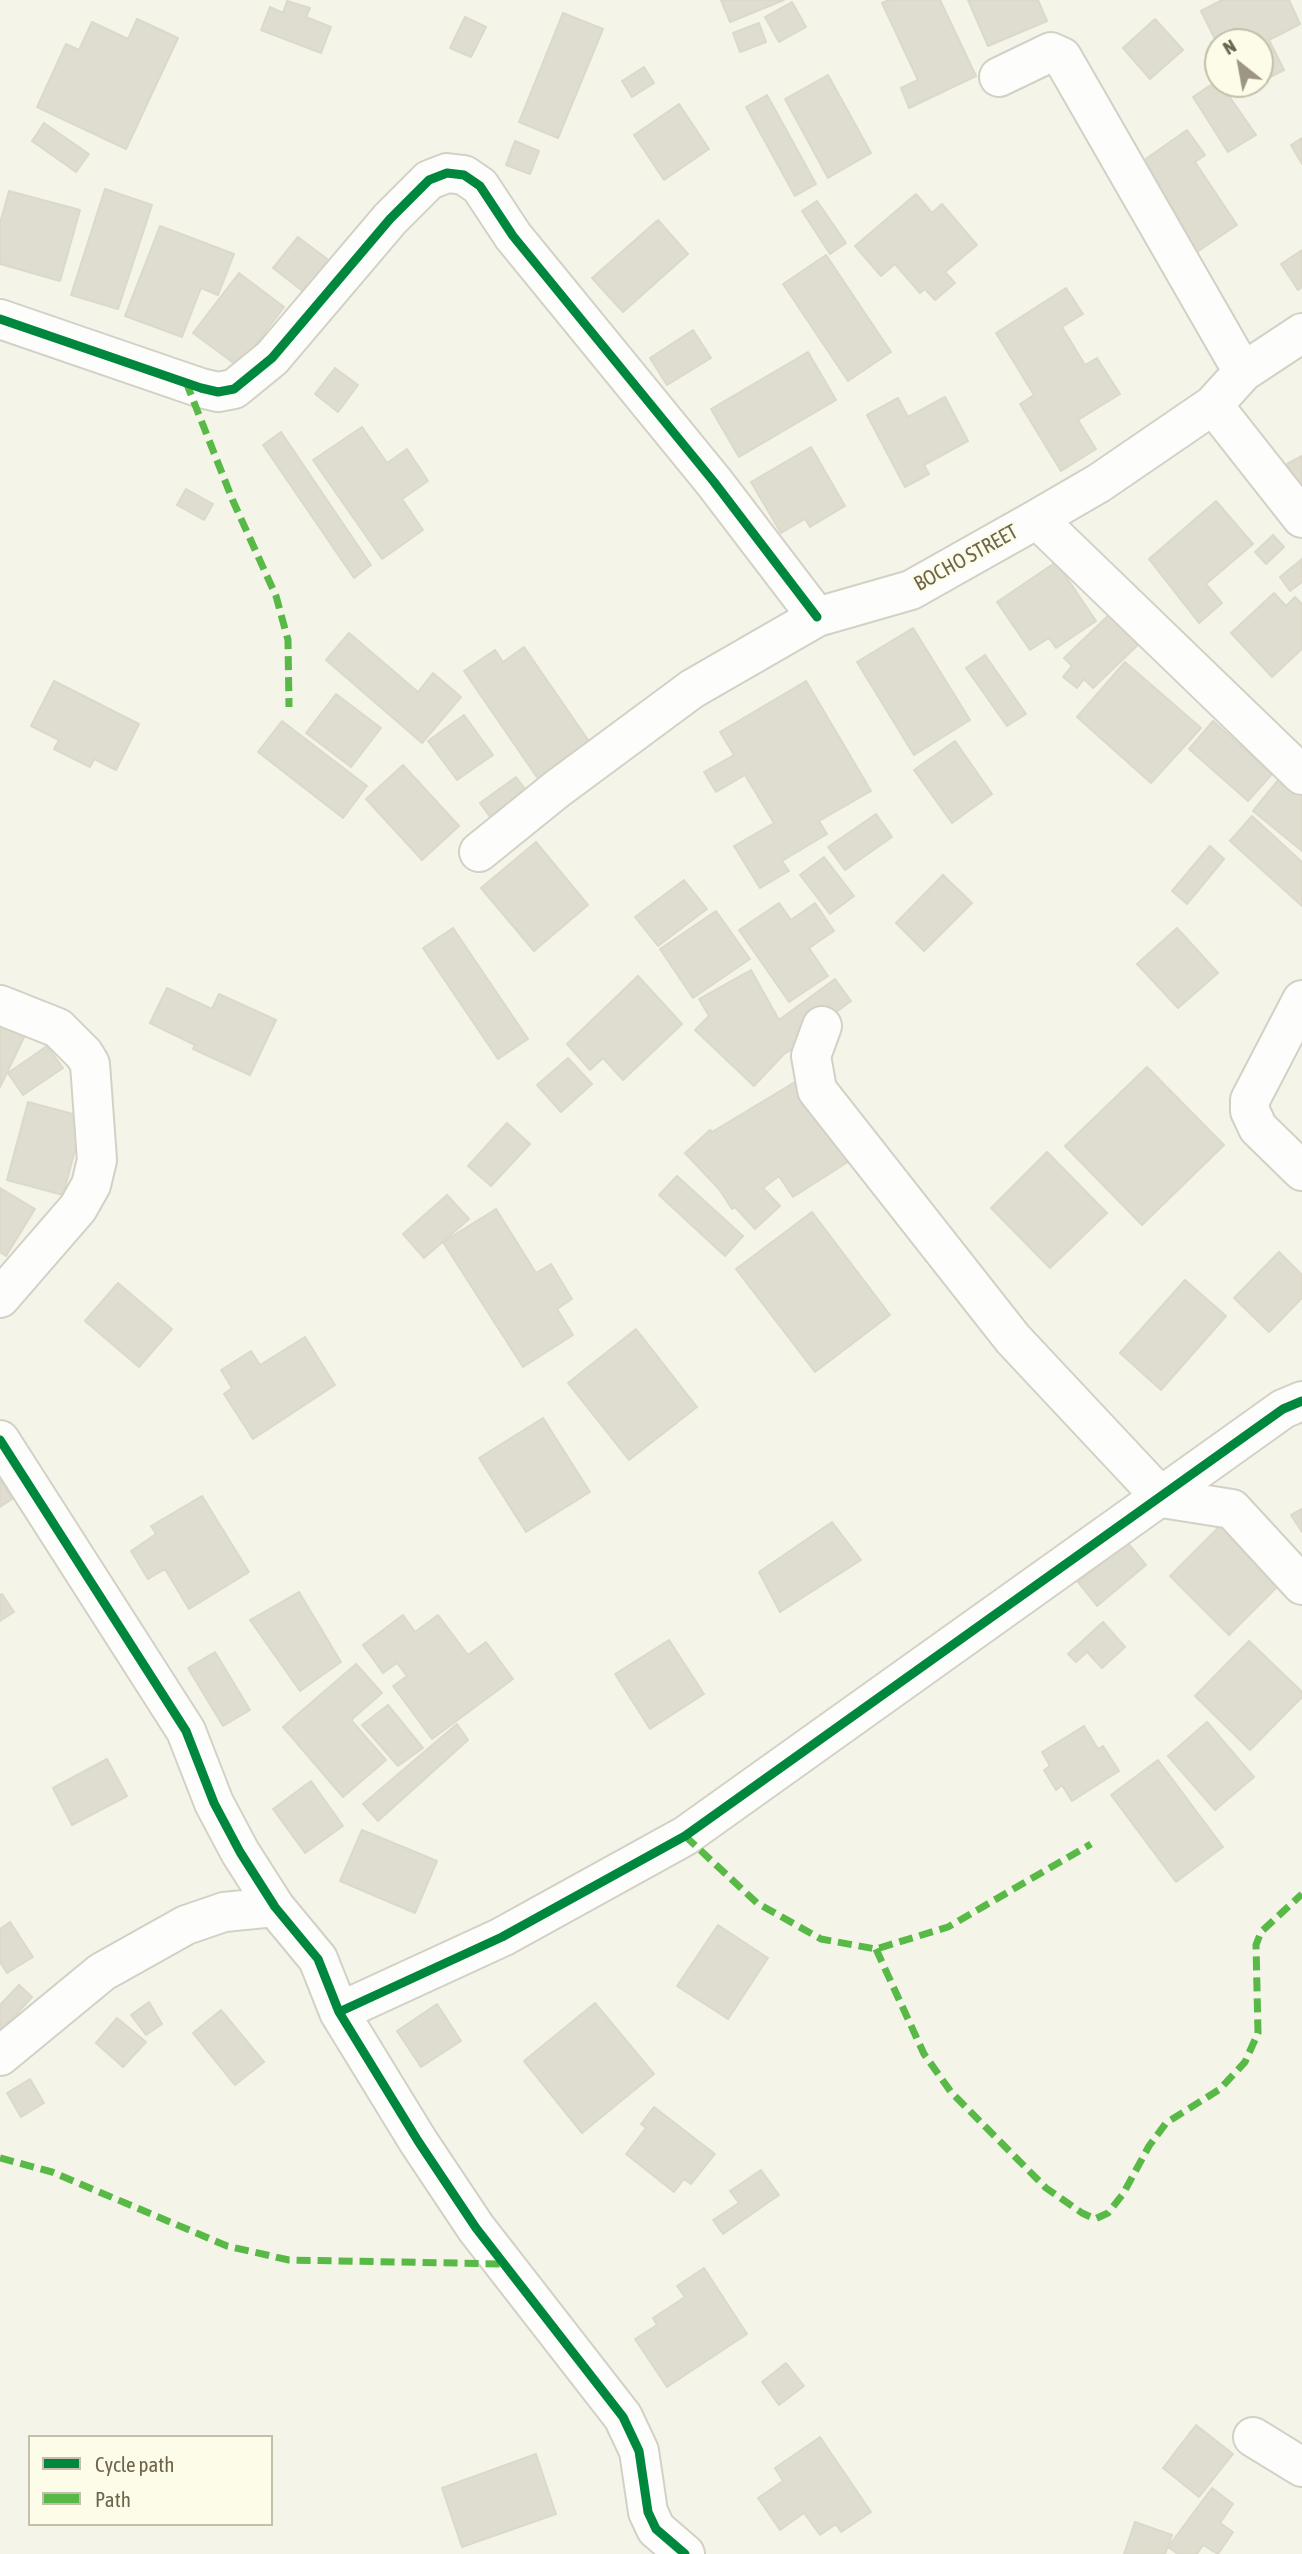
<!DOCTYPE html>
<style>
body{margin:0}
#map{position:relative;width:1302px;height:2554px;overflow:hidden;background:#f4f4e8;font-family:"Asap Condensed",sans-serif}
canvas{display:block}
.legend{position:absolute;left:28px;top:2435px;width:245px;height:91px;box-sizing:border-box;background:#fcfce8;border:2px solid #c3bfaa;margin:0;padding:9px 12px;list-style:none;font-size:21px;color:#6d644c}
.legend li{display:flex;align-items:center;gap:14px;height:35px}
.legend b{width:35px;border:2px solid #c3bfaa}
.north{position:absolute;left:1204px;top:28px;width:70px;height:70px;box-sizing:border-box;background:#fcfce8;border:2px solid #c3bfaa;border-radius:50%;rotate:329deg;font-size:19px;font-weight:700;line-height:28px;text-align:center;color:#6d644c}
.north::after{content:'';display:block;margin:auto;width:24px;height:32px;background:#9c9683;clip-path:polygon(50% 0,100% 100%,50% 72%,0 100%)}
</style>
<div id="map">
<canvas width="1302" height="2554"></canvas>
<ul class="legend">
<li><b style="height:9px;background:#00873e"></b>Cycle path</li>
<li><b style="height:9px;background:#58b947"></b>Path</li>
</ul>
<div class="north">N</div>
</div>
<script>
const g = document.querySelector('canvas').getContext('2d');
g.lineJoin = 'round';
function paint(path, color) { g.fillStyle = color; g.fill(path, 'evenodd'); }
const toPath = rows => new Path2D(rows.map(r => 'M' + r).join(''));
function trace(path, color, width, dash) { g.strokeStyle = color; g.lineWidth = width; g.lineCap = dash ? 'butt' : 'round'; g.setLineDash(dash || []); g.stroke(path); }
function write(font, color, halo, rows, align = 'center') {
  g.font = font + ' "Asap Condensed",sans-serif'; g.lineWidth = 5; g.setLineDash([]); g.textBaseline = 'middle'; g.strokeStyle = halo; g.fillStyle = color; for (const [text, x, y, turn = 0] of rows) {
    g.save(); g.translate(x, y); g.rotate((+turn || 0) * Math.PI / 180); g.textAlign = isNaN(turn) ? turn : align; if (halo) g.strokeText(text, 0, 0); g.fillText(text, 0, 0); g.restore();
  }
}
const building = toPath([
 [721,0,784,0,730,22,721,0],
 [889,0,940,0,976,76,909,108,901,88,918,80,882,3,889,0],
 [968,0,1038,0,1047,21,988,46,968,0],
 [1222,0,1289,0,1300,24,1269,40,1284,70,1260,82,1260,42,1218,42,1218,45,1201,11,1222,0],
 [287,1,310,8,306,17,331,27,321,53,261,30,270,7,283,13,287,1],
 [792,2,806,27,779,42,765,17,792,2],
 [563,13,603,29,558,138,519,122,563,13],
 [465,17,486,27,471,57,450,48,465,17],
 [137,19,178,38,126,149,37,107,66,44,79,50,92,22,128,39,137,19],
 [1155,19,1183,50,1150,79,1123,48,1155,19],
 [759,23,766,42,740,52,733,33,759,23],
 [644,67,654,83,632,97,622,81,644,67],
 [828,75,871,153,828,178,785,99,828,75],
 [1218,80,1256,135,1228,152,1193,97,1218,80],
 [1238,84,1257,84,1242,92,1238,84],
 [767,95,816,184,795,196,746,107,767,95],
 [679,104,709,149,664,180,634,135,679,104],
 [44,123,89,154,76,172,32,141,44,123],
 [1187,130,1205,155,1195,162,1237,225,1191,256,1140,163,1187,130],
 [1302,138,1302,164,1291,145,1302,138],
 [515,141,539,151,530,174,506,165,515,141],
 [105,189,152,205,118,309,71,295,105,189],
 [9,191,80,210,60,281,0,264,0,223,9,191],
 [916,194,932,213,942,204,977,245,945,272,955,283,935,300,925,289,920,293,895,264,881,276,855,246,916,194],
 [817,201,846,243,830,254,802,211,817,201],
 [658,220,688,254,623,312,592,278,658,220],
 [160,226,234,254,218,295,201,288,182,337,125,316,160,226],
 [298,237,339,268,314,300,273,268,298,237],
 [1302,250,1302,287,1298,290,1281,264,1302,250],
 [826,255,891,352,848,381,783,284,826,255],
 [239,273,284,307,239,367,193,333,239,273],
 [1066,288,1083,314,1062,327,1085,365,1097,358,1120,394,1078,420,1096,449,1061,471,1020,404,1034,395,996,333,1066,288],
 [693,330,711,358,667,385,650,358,693,330],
 [808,352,836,400,739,457,711,409,808,352],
 [335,368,358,385,338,412,315,394,335,368],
 [945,397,968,441,924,465,929,474,905,487,867,415,898,398,908,417,945,397],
 [362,427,387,463,407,449,428,481,402,499,423,530,382,559,313,460,362,427],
 [281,432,371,565,354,578,263,445,281,432],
 [811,447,845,506,810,527,805,519,781,533,751,482,811,447],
 [1302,456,1302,491,1287,464,1302,456],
 [186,489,213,504,204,520,177,505,186,489],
 [1216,501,1253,544,1206,584,1222,603,1199,623,1149,559,1216,501],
 [1273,535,1284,547,1266,564,1255,552,1273,535],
 [1302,559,1302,582,1290,591,1280,577,1302,559],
 [1056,562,1096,621,1056,648,1049,638,1030,650,997,602,1056,562],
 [1274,593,1286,606,1295,597,1302,604,1302,649,1272,677,1231,633,1274,593],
 [1113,611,1142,641,1093,688,1084,679,1077,688,1063,677,1072,666,1064,658,1113,611],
 [913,628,970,720,914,755,857,662,913,628],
 [349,633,418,692,433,673,461,697,422,743,326,660,349,633],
 [524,647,595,750,543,786,464,671,495,650,503,662,524,647],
 [985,655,1026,714,1007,726,966,668,985,655],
 [1125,662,1201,728,1151,783,1077,717,1125,662],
 [54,681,139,724,116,770,94,759,90,767,54,749,59,740,31,726,54,681],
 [806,681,871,791,819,821,827,834,782,861,789,871,760,888,734,846,774,823,745,775,716,792,704,772,734,755,720,732,806,681],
 [336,694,381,728,351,767,306,733,336,694],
 [464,715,493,755,457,780,428,741,464,715],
 [282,721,367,786,343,818,258,752,282,721],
 [1213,721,1272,774,1248,801,1189,749,1213,721],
 [955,741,992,794,952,823,914,770,955,741],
 [403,765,459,826,422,860,366,799,403,765],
 [1283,774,1302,789,1302,851,1253,811,1283,774],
 [516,777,534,801,498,828,480,803,516,777],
 [876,814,892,837,845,870,828,847,876,814],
 [1252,816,1302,862,1302,906,1230,841,1252,816],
 [536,842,588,905,534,951,481,888,536,842],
 [1210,846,1224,859,1187,904,1172,891,1210,846],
 [824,857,854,896,830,914,800,875,824,857],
 [943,875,972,903,924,951,896,923,943,875],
 [684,880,707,909,658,946,635,917,684,880],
 [779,903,791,920,815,903,834,931,809,948,828,976,789,1002,739,930,779,903],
 [716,911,750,959,693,998,660,949,716,911],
 [453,928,528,1039,498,1059,423,948,453,928],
 [1177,928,1218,973,1178,1008,1137,964,1177,928],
 [751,970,779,1020,835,979,851,1001,793,1044,795,1047,784,1054,754,1086,695,1030,709,1016,699,999,751,970],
 [638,976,682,1024,623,1080,603,1058,590,1070,567,1044,638,976],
 [167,988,212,1009,219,994,276,1020,250,1075,193,1049,195,1045,150,1023,167,988],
 [0,1018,27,1031,0,1087,0,1018],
 [47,1046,63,1068,23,1095,8,1073,47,1046],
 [568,1058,592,1084,561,1112,537,1085,568,1058],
 [1147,1067,1224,1145,1142,1225,1065,1146,1147,1067],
 [800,1079,854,1158,793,1197,779,1176,763,1188,780,1206,755,1229,735,1207,732,1209,719,1189,685,1153,710,1130,712,1132,800,1079],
 [28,1102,84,1117,63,1195,7,1180,28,1102],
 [507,1123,530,1144,491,1186,468,1166,507,1123],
 [1047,1152,1107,1213,1050,1268,991,1208,1047,1152],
 [677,1176,743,1236,725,1256,659,1195,677,1176],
 [0,1188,35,1209,6,1256,0,1252,0,1188],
 [447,1195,469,1219,424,1258,403,1234,447,1195],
 [496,1209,536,1273,551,1264,572,1299,557,1309,573,1335,523,1367,443,1242,496,1209],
 [812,1212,890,1315,815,1372,736,1269,812,1212],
 [1279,1252,1302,1275,1302,1298,1269,1332,1234,1298,1279,1252],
 [1185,1280,1226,1316,1161,1390,1120,1353,1185,1280],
 [118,1283,172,1329,139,1367,85,1321,118,1283],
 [636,1329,697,1407,629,1460,568,1383,636,1329],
 [305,1337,335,1385,253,1439,224,1394,232,1388,221,1370,251,1351,260,1365,305,1337],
 [543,1418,590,1492,526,1532,479,1458,543,1418],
 [0,1479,12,1499,0,1507,0,1479],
 [202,1496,249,1572,189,1609,165,1569,148,1579,131,1551,156,1534,151,1526,202,1496],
 [1302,1509,1302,1532,1291,1515,1302,1509],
 [832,1522,861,1560,780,1612,759,1572,832,1522],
 [1224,1522,1283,1581,1229,1635,1170,1576,1224,1522],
 [1127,1542,1146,1565,1097,1606,1078,1582,1127,1542],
 [299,1592,341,1662,300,1691,250,1620,299,1592],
 [2,1594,14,1612,0,1621,0,1595,2,1594],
 [403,1615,415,1632,438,1615,468,1655,486,1642,513,1679,432,1739,393,1686,407,1676,397,1663,383,1673,363,1645,403,1615],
 [1103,1622,1125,1647,1102,1668,1087,1652,1076,1662,1068,1654,1103,1622],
 [669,1640,704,1694,650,1729,615,1674,669,1640],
 [1249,1641,1302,1692,1302,1697,1250,1750,1195,1696,1249,1641],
 [215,1652,250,1710,223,1726,188,1668,215,1652],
 [356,1664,382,1693,351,1720,386,1760,343,1797,283,1727,356,1664],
 [388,1705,423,1748,398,1766,362,1725,388,1705],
 [1207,1722,1254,1777,1215,1810,1168,1756,1207,1722],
 [457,1724,468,1740,378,1821,363,1804,457,1724],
 [1084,1726,1098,1749,1103,1746,1119,1771,1072,1801,1062,1785,1056,1790,1044,1770,1050,1766,1042,1752,1084,1726],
 [107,1759,127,1796,72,1825,53,1788,107,1759],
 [1158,1760,1223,1847,1176,1882,1111,1795,1158,1760],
 [311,1781,343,1826,305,1853,273,1809,311,1781],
 [362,1830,437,1861,415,1913,340,1881,362,1830],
 [10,1922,33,1957,7,1973,0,1962,0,1929,10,1922],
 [718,1925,768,1958,728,2019,677,1986,718,1925],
 [19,1985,32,1997,0,2032,0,2005,19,1985],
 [149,2002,162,2024,146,2035,131,2015,149,2002],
 [595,2003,654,2074,582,2133,524,2061,595,2003],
 [437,2004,461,2041,421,2067,397,2031,437,2004],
 [221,2010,264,2062,235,2085,193,2033,221,2010],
 [117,2018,146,2042,123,2067,96,2043,117,2018],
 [30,2079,44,2103,21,2117,7,2093,30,2079],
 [654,2107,715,2154,691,2184,684,2179,674,2192,626,2154,646,2128,641,2124,654,2107],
 [761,2170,779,2195,723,2234,713,2220,739,2203,730,2191,761,2170],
 [704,2268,747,2334,667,2387,635,2339,657,2325,653,2318,685,2297,677,2286,704,2268],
 [786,2363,804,2386,779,2405,762,2382,786,2363],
 [1196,2425,1233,2454,1199,2497,1163,2468,1196,2425],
 [820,2437,871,2512,841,2532,836,2524,820,2535,804,2513,780,2530,758,2498,783,2481,775,2468,820,2437],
 [536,2454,556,2514,462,2547,442,2488,536,2454],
 [1212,2488,1233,2504,1220,2523,1233,2532,1218,2554,1203,2545,1197,2554,1178,2554,1168,2547,1212,2488],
 [1135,2522,1172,2535,1165,2554,1124,2554,1135,2522]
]);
paint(building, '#dfddd0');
trace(building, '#dcd9cb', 2);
const minor = toPath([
 [999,77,1051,52,1062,57,1243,372],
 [0,319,201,388,218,392,234,389,272,358,390,219,429,180,447,173,464,175,480,186,513,236,714,482,817,617],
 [1213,405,1302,518],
 [1037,519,1302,775],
 [479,852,557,789,692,689,817,617,911,590,1037,519,1099,483,1213,405,1243,372,1302,333],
 [1302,1000,1250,1100,1250,1111,1258,1128,1302,1171],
 [0,1005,58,1028,84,1054,90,1064,97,1160,91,1185,78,1208,0,1298],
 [822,1026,811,1056,817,1090,1013,1339,1162,1498,1232,1509,1302,1585],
 [0,1440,186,1731,214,1803,240,1852,275,1907,318,1959,339,2012,418,2141,476,2228,623,2417,639,2451,648,2512,656,2529,685,2554],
 [339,2012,502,1937,685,1836,1283,1409,1302,1401],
 [0,2056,102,1972,186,1925,224,1912,275,1907],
 [1253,2437,1302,2467]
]);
trace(minor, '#d3d1c6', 42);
trace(minor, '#fdfdfc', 38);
trace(toPath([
 [186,382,233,501,276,596,288,640,289,707],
 [685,1836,757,1903,821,1939,876,1949,948,1927,1091,1844],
 [876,1949,924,2054,951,2092,1046,2188,1082,2213,1095,2219,1108,2213,1123,2194,1149,2146,1166,2123,1220,2089,1245,2062,1258,2033,1256,1945,1261,1932,1302,1894],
 [0,2158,52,2172,227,2246,289,2260,505,2264]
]), '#58b947', 7, [14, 7]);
trace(toPath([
 [0,319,201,388,218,392,234,389,272,358,390,219,429,180,447,173,464,175,480,186,513,236,714,482,817,617],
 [0,1440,186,1731,214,1803,240,1852,275,1907,318,1959,339,2012,418,2141,476,2228,623,2417,639,2451,648,2512,656,2529,685,2554],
 [339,2012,502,1937,685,1836,1283,1409,1302,1401]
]), '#00873e', 9);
write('21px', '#6d644c', '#fcfce8', [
 ["BOCHO STREET",966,558,-29]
]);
</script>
